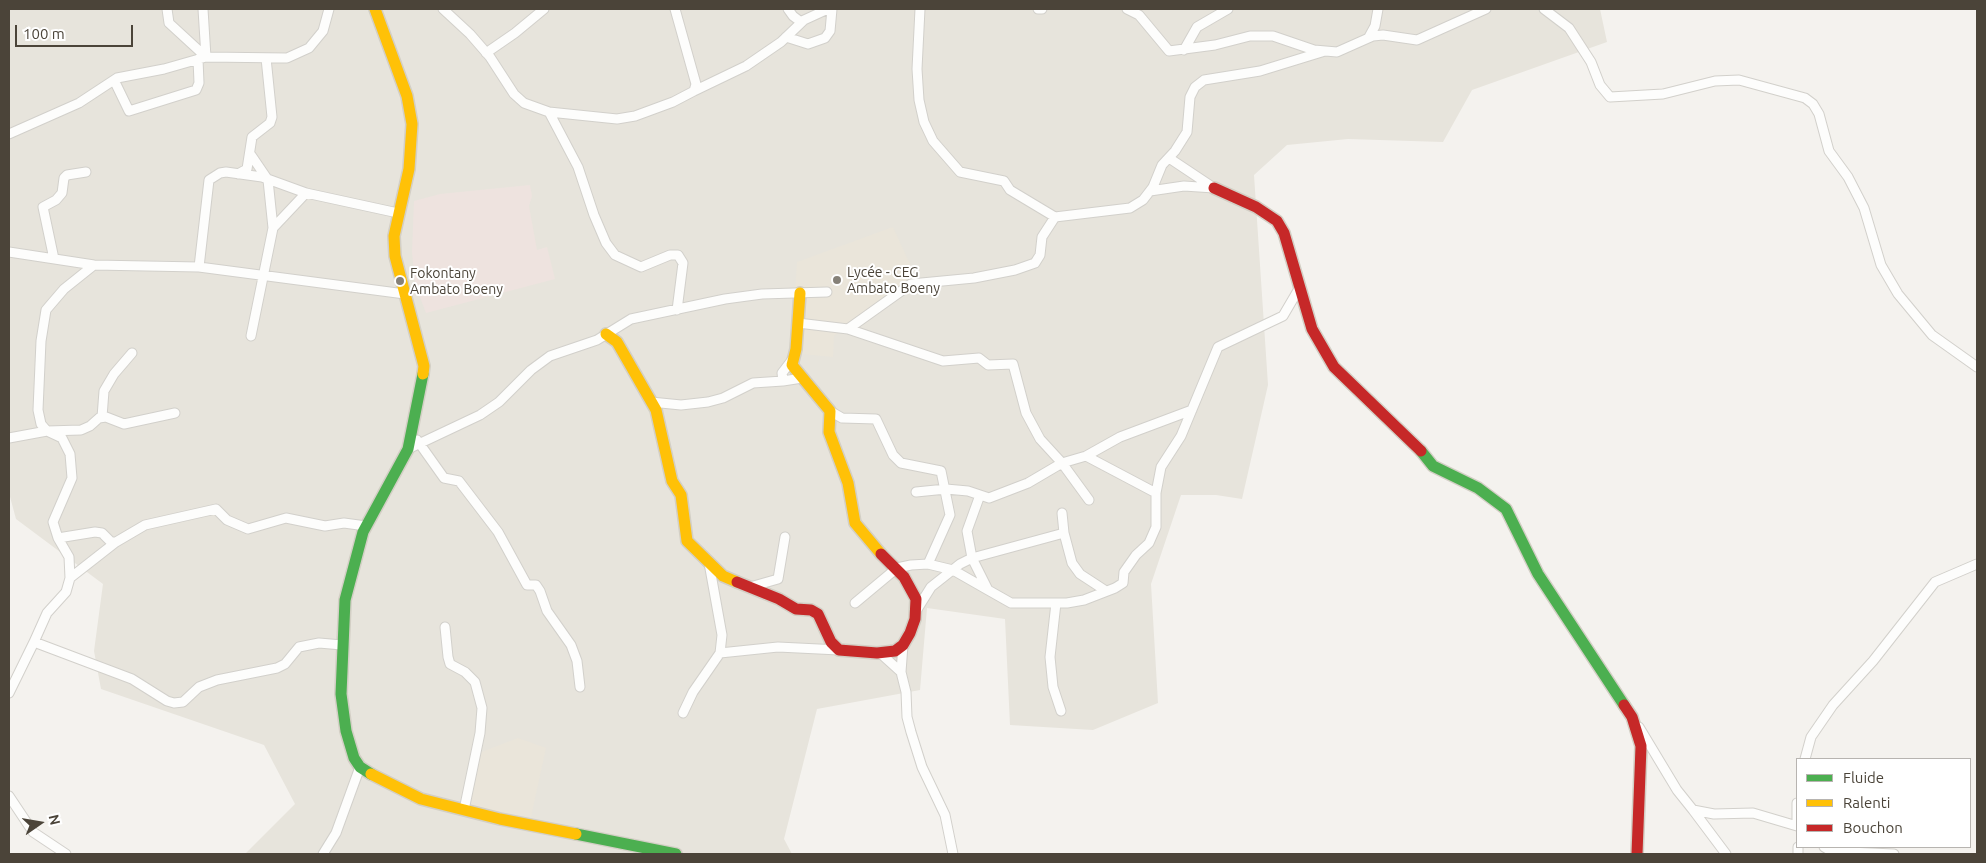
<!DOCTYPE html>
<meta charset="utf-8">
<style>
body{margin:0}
#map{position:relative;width:1986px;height:863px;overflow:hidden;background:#f4f2ee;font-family:Ubuntu,sans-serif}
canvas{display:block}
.frame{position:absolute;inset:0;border:10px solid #4b4439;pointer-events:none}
.legend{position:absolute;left:1796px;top:758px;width:175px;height:90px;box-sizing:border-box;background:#fff;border:1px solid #b7b4b0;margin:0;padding:6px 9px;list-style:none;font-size:15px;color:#4b4439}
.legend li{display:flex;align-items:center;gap:10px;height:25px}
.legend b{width:25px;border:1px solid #b7b4b0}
.north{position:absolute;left:15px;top:798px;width:50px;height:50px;-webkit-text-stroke:4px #fff;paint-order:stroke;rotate:77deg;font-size:14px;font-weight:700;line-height:20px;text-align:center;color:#4b4439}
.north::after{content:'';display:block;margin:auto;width:18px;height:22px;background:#4b4439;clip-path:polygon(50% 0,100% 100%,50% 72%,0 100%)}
.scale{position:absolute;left:15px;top:25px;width:118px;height:22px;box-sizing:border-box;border:2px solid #4b4439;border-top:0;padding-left:6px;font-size:15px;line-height:18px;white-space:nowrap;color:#4b4439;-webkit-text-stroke:4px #fff;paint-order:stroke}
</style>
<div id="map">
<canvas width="1986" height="863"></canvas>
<div class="frame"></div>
<ul class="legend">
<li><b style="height:6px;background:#4caf50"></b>Fluide</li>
<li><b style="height:6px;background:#ffc107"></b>Ralenti</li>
<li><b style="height:6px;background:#c62828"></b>Bouchon</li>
</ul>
<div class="north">N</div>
<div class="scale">100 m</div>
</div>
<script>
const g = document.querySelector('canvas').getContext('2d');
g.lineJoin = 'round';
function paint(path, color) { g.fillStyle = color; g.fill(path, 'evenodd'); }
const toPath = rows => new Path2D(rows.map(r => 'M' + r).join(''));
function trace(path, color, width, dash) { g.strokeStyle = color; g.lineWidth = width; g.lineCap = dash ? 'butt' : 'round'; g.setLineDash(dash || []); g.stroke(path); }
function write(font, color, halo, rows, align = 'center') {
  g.font = font + ' Ubuntu,sans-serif'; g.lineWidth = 4; g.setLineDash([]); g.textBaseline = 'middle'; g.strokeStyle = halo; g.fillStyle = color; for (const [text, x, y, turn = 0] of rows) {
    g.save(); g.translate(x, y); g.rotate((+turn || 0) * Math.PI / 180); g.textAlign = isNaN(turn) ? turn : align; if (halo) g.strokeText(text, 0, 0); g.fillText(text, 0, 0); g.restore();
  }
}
paint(toPath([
 [9,9,1600,9,1607,42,1472,90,1443,142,1348,139,1287,145,1254,175,1268,385,1242,499,1216,495,1181,495,1151,584,1158,703,1093,730,1010,725,1005,619,927,608,920,690,817,709,784,839,792,854,245,854,295,804,264,745,101,689,94,651,103,584,16,519,9,493]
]), '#e7e4dc');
paint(toPath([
 [893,227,915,275,834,336,833,357,791,353,797,262],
 [518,738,546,748,531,817,468,807,479,753]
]), '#eae5da');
paint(toPath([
 [530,185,532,196,529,206,537,250,547,247,555,279,426,313,415,284,412,252,414,201,440,194]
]), '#eee3df');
const street = toPath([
 [167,9,169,23,206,57],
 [203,9,206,57],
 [443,9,470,34,490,57,514,94,524,103,549,112,617,119,635,116,673,102,694,91,696,84,675,9],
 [788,9,793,16,801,22],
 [920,9,917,69,919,100,924,122,933,141,960,172,1004,181,1010,190,1055,217,1130,208,1143,200,1153,187,1162,165,1175,151,1187,132,1190,97,1195,87,1204,80,1260,71,1325,51],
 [1038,9,1042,9],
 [1127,9,1139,15,1169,51,1215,45,1250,36,1273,36,1314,50,1337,52,1373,36,1383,35,1417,40,1486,9],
 [1544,9,1569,28,1591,62,1600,85,1610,97,1663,94,1715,81,1739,80,1805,98,1813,104,1819,114,1829,151,1848,177,1864,208,1881,265,1898,294,1932,335,1977,367],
 [786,37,808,44,825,38,830,31,832,9],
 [1369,37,1375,26,1378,9],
 [1184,50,1197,27,1228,9],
 [486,53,515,33,544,9],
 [114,80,129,111,196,90,199,83,198,59],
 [694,91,746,66,781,42,804,20,828,9],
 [549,112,578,167,594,215,606,243,615,255,641,267,670,255,678,255,683,263,677,310],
 [9,134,79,103,117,78,164,69,206,57,287,58,309,48,323,31,329,9],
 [251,155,268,180,273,228],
 [238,174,247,169,252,137,270,123,272,117,266,58],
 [1150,191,1184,186,1214,188,1169,158],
 [9,252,94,265,199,267,405,294],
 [54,259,43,207,56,200,62,193,64,178,67,175,86,172],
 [199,267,209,180,220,173,226,172,262,177,306,193,398,213],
 [798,323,848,329,911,284,974,278,1015,270,1035,263,1040,255,1042,237,1055,217],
 [848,329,943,361,979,358,988,365,1013,364,1026,413,1040,439,1062,463,1086,456,1156,493],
 [251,336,273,228,306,193],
 [792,360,782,373,783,381,802,378],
 [651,402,681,405,708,402,723,398,753,383,783,381],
 [830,411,842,418,876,419,893,455,901,463,941,471,950,515,928,564],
 [102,417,104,391,114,374,132,353],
 [9,438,47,431,81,430,90,426,99,418,106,417,124,424,175,413],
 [417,440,444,478,459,481,498,532,527,585,536,585,540,591,547,611,571,645,577,661,580,687],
 [408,449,480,415,499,402,531,370,550,356,597,340,631,319,725,299,762,294,827,292],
 [1086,456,1120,437,1192,410],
 [916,492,946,489,968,491,989,498,1028,483,1062,463,1089,500],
 [1062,513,1064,533,1072,563,1080,574,1106,591],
 [58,538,95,532,102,533,111,542,116,542,145,525,216,509,227,520,248,529,286,518,325,526,344,523,366,526],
 [70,578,116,542],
 [750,587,778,579,785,537],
 [988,590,1011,603,1067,603,1084,600,1115,588,1123,583,1124,572,1136,555,1149,543,1156,527,1156,493,1161,467,1181,436,1218,347,1283,316,1300,287],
 [855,603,897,568,911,565,928,564,953,570,988,590,972,558,1064,533],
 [1056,603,1050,657,1053,687,1061,711],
 [916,611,931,587,960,564,972,558,967,531,980,495],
 [445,627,448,657,450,664,465,672,475,682,482,708,480,733,464,810],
 [34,642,47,613,66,592,70,578,69,557,58,538,53,522,72,478,70,454,62,438,47,431,41,424,38,410,41,341,46,310,64,289,94,265],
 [720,653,778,647,839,650],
 [880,653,901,672,903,645],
 [901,672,906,692,907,717,911,732,922,767,945,815,953,854],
 [9,693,34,642,132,679,167,701,174,703,183,702,199,687,217,680,277,668,285,664,299,647,319,643,342,645],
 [683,713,693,692,720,653,722,635,709,563],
 [1639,727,1677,790,1693,810,1714,814,1753,813,1797,826],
 [1805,759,1811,737,1833,705,1873,661,1935,582,1977,564],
 [9,796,33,832,66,854],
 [1797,803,1797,825],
 [1693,810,1726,854],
 [1798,847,1798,854],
 [1824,847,1829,850,1848,852,1894,854],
 [323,854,336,833,360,767]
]);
const fast = toPath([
 [1421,451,1433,466,1478,488,1506,509,1538,574,1624,705],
 [371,774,360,767,354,758,346,731,341,694,345,600,363,532,408,449,423,374],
 [576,834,676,854]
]);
const slow = toPath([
 [375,9,407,96,412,124,409,169,394,236,395,256,424,366,423,374],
 [800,293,796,349,792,365,830,411,829,432,848,483,855,523,881,554],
 [606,334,617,342,656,410,672,481,681,495,687,541,723,576,737,582],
 [371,774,421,799,500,819,576,834]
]);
const jam = toPath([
 [1214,188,1256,207,1277,221,1284,233,1312,329,1334,367,1421,451],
 [737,582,779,599,796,609,811,610,818,614,831,642,839,650,877,653,895,651,903,645,910,633,915,619,916,599,904,577,881,554],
 [1624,705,1632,717,1641,746,1637,854]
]);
trace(street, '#d2d0cb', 11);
trace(fast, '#d3cfc5', 14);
trace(slow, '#d3cfc5', 14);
trace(jam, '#d3cfc5', 14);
trace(street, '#fdfdfc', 9);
trace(fast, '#4caf50', 11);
trace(slow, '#ffc107', 11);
trace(jam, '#c62828', 11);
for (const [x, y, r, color] of [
 [837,280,5,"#868178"],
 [400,281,5,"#868178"]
]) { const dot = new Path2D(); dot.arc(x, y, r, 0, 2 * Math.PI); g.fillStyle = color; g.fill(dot); trace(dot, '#fff', 2); }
write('14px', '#4b4439', '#fff', [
 ["Lycée - CEG",847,272],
 ["Ambato Boeny",847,288],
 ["Fokontany",410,273],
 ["Ambato Boeny",410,289]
], 'left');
</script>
